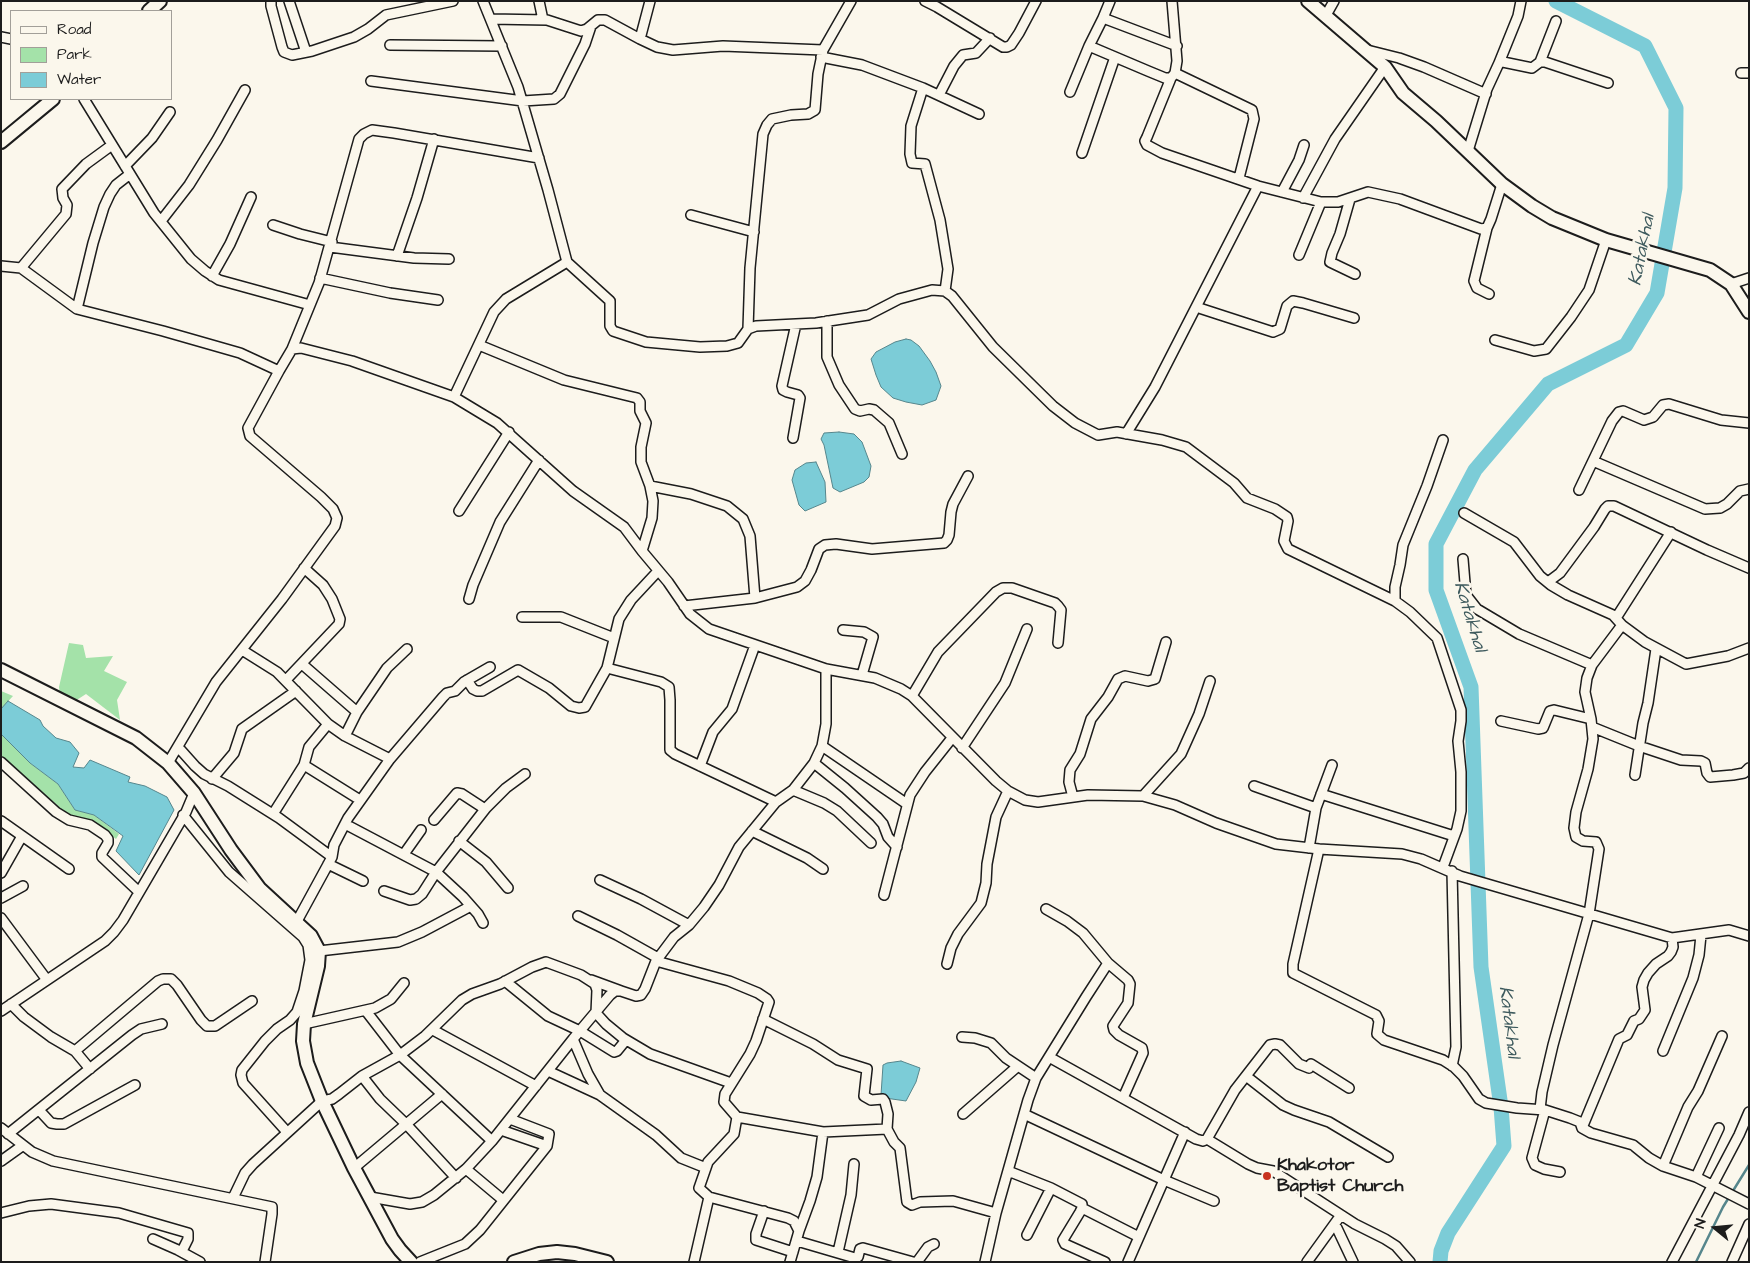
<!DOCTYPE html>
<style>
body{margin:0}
#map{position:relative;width:1750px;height:1263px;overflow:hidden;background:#fbf7ec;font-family:"Architects Daughter",sans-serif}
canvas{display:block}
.frame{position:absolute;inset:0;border:2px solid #1c1c1c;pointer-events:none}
.legend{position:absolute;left:10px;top:10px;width:162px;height:90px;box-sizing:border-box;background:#fbf7ec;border:1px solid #a29f99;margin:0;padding:6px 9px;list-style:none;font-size:15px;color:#1c1c1c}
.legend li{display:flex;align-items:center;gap:10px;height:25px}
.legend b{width:25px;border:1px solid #a29f99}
.north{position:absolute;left:1690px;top:1203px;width:50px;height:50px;-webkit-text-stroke:4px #fbf7ec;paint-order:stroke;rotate:287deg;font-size:14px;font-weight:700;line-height:20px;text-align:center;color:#1c1c1c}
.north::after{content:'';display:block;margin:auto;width:18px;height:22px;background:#1c1c1c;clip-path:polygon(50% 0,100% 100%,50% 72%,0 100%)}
</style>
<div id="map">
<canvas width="1750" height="1263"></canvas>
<div class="frame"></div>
<ul class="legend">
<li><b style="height:6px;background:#fbf7ec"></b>Road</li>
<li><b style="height:14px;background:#a4e2a9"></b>Park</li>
<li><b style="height:14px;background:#7cccd7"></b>Water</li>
</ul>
<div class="north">N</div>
</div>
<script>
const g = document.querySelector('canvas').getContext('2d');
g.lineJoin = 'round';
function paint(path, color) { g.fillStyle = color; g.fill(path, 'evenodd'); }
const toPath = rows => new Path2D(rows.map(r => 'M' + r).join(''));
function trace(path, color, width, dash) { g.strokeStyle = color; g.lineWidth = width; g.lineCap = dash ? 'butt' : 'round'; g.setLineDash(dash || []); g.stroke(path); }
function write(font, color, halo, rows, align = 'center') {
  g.font = font + ' "Architects Daughter",sans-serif'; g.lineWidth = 5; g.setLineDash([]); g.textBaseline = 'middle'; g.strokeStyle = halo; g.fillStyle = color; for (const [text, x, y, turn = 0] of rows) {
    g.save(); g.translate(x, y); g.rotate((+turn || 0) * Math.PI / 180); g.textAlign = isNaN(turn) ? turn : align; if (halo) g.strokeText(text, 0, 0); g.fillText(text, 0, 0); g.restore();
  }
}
paint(toPath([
 [69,643,83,645,86,658,113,656,104,671,127,682,117,700,120,720,86,694,69,705,60,696,59,687],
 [1,691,13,696,1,709],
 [1,734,30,763,58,784,75,810,94,815,119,834,116,839,92,820,69,817,53,801,62,812,23,780,1,757]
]), '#a4e2a9');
const water = toPath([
 [906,339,911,340,919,346,930,361,936,372,941,386,936,400,922,405,906,402,893,398,881,387,876,375,871,359,876,352,895,342,906,339],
 [839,432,854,434,862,442,871,466,869,477,864,482,840,492,833,488,824,445,821,439,824,433,839,432],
 [816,462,825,482,826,502,805,511,799,505,792,480,795,470,806,463,816,462],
 [8,701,40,720,43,726,56,738,70,742,79,753,73,767,84,768,90,760,130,777,128,782,145,786,167,797,174,810,139,875,116,851,123,836,94,815,75,810,58,784,30,763,1,734,1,709,8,701],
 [901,1061,920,1068,916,1082,906,1101,885,1098,881,1095,883,1065,887,1063,901,1061]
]);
paint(water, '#7cccd7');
trace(water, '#56868c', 1);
trace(toPath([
 [1696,1262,1723,1207,1749,1165]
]), '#56868c', 2.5);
trace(toPath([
 [1440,1262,1441,1251,1448,1233,1504,1146,1501,1107,1481,967,1471,687,1436,590,1436,544,1475,470,1548,384,1626,345,1657,293,1675,188,1676,108,1645,46,1556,1]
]), '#7cccd7', 15);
const street = toPath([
 [271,1,271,6,282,47,284,52,292,55,312,51,354,37,368,29,386,15,453,1],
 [289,1,306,52],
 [539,1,543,20],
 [925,1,937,7,1003,47,1007,47,1011,45,1019,33,1036,1],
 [1325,17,1334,1],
 [1103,18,1110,1],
 [491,19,547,20,581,31,587,29,598,20,605,20,640,39,657,47,673,50,723,46,823,50],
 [1,37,11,39],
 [640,39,650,1],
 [390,45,502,46],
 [1089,46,1148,71,1165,78,1171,78,1175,73,1177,61,1172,1],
 [1367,50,1399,58,1424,67,1486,94],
 [821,57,862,65,923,88,979,114],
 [1540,62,1556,21],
 [1499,63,1518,16,1521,1],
 [1175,73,1252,110,1254,119,1239,178],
 [1741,73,1749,73],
 [1171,78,1147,137,1145,141,1147,145,1162,153,1258,186,1321,202,1338,202,1368,192,1400,199,1481,229,1487,228,1491,219,1502,184],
 [371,81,523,101,554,99,560,94,585,44,591,26],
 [923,88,911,126,910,154,912,163,925,164,940,220,948,269,945,291],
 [1070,92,1089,46,1103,18,1177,46],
 [939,95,954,66,963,55,976,53,990,38],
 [84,99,154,213,191,259,205,271,219,280,310,305],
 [1468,151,1487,89,1499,63,1503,62,1532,68,1540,62,1545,62,1608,83],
 [1082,153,1115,57],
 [125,166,152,138,170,112],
 [1282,192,1299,160,1304,145],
 [1303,198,1335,139,1385,67],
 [1350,199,1340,234,1332,253,1330,262,1355,274],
 [691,215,754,232],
 [161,221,189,185,217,140,245,90],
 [273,225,300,234,332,242],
 [1487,228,1474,281,1477,288,1489,294],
 [330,247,414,258,449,259],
 [1299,255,1321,202],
 [397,256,417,198,434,139],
 [567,262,610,301,610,326,613,331,646,342,700,347,727,346,738,343,748,329,756,326,816,323,868,315,899,299,932,290,945,291,952,296,993,347,1053,406,1075,423,1098,435,1117,432,1162,440,1186,447,1234,483,1247,498,1275,509,1287,517,1288,521,1284,541,1288,549,1395,601,1410,612,1437,638,1461,710,1461,721,1458,741,1461,772,1461,811,1457,829,1443,867],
 [1,266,21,268,77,309,163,331,240,353,279,371,248,428,250,436,321,497,333,509,337,518,335,526,282,599,216,682,168,763],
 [21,268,66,214,67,205,63,198,62,189,86,164,112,145],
 [212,276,230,244,251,197],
 [320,278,390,293,438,300],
 [1731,284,1749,278],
 [1196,307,1273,332,1280,329,1287,306,1293,301,1303,303,1354,318],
 [77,309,93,243,104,207,110,194,116,185,130,174],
 [827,321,827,357,839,385,855,409,860,411,869,409,874,410,889,423,902,454],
 [748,329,750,268,763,134,767,125,772,119,791,115,808,114,815,110,818,74,823,50,851,1],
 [1495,340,1534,351,1546,349,1571,317,1589,290,1606,240],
 [479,345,564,380,637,398,640,402,640,411,646,423,641,447,641,462,650,486,653,501,652,518,642,551],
 [292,349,319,283,359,139,364,134,372,130,394,133,539,158],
 [279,371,292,349,301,348,352,361,454,397,494,312,506,299,567,262,548,190,518,87,483,1],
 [454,397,497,423,573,491,624,527,642,551,668,582,690,614,709,629,826,669,875,678,901,689,912,696,996,781,1008,791,1025,800,1038,802,1088,795,1143,796,1175,805,1216,823,1276,844,1319,849,1402,854,1421,859,1460,876,1672,938,1729,930,1749,936],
 [1126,434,1155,387,1258,186],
 [793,438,800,398,798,395,787,392,783,390,782,386,796,324],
 [1593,461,1705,509,1720,508,1727,504,1740,491,1749,489],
 [650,486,691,494,727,506,743,519,750,536,755,598],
 [1579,490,1612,421,1619,412,1623,411,1644,420,1653,417,1663,405,1669,404,1721,420,1749,423],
 [459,511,509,432],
 [1464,513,1514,542,1540,576,1551,585,1568,595,1613,615,1622,625,1645,642,1686,664,1728,656,1749,648],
 [1463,559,1466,595,1477,609,1519,634,1592,665],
 [1548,582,1560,573,1594,527,1605,509,1608,506,1614,506,1707,550,1749,568],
 [469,599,473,585,500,522,539,460],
 [1395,601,1395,587,1400,565,1403,545,1427,486,1443,440],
 [684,606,755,598,797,587,805,581,811,570,819,549,825,545,836,544,872,549,944,543,947,540,949,535,951,512,953,504,968,476],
 [522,617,561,617,614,638],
 [1616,618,1671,532],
 [843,630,864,632,873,637,862,675],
 [242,650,277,672,328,724,345,736,390,759],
 [302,664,357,712],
 [607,668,661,682,669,687,670,700,670,750,675,754,776,802],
 [286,680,339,624,340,619,332,599,323,585,304,568],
 [467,680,473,689,477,691,482,691,518,670,549,688,571,706,579,708,585,707,607,668,619,619,631,600,658,571],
 [912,696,938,652,996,592,1003,588,1012,588,1055,603,1058,606,1061,610,1058,643],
 [1501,721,1538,729,1543,728,1550,711,1554,710,1591,719],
 [1592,727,1639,746,1681,760,1701,761,1705,763,1707,773,1710,777,1733,775,1744,773,1749,768],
 [345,736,357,712,387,668,407,649],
 [822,746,907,804],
 [178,747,195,766,204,774,228,786,279,818,332,857],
 [962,748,1005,683,1027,629],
 [1,762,56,812,69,820,90,825,105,835,108,839,108,843,102,853,102,857,139,892],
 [814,763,845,788,877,817,883,824,888,837,897,847],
 [304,765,360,800],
 [700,766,713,732,732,709,755,645],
 [1635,775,1643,723,1648,703,1656,649],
 [212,779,234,753,242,729,296,691],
 [1254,786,1316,808],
 [793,790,824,803,837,811,871,843],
 [1321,794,1454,836],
 [1143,796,1181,754,1199,714,1210,681],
 [1073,797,1069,782,1070,770,1080,754,1091,719,1108,697,1118,679,1125,676,1148,681,1155,679,1166,642],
 [273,814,304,765,309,747,328,724],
 [183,815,229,872,303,937,308,945,310,960,304,991,297,1012,290,1020,277,1029,265,1041,242,1070,241,1075,243,1083,287,1132],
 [434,820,457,793,462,794,485,809],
 [1,821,69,869],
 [345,824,436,872,463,897,478,914,483,923],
 [752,831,807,858,823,869],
 [459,841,486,862,508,888],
 [1309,848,1316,808,1332,765],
 [1319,849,1293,964,1293,973,1376,1015,1379,1021,1377,1034,1384,1040,1443,1060,1454,1067,1463,1076,1479,1099,1486,1103,1517,1108,1545,1110,1570,1118,1580,1122,1582,1128,1591,1133,1633,1145,1649,1158,1663,1166,1696,1177,1749,1204],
 [404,854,421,830],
 [328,864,363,881],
 [1452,871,1456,1047,1452,1066],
 [1,873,22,836],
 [600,880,641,899,689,925],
 [384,891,410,900,416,899,422,894,436,872,486,808,506,788,525,774],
 [884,895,910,795,925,772,952,738],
 [1,898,23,886],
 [1046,909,1067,921,1083,933,1108,963,1128,980,1130,984,1128,1003,1113,1026,1114,1030,1119,1035,1142,1048,1143,1053,1123,1098],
 [578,916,617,935,658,958],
 [1,918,47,980],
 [296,923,332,857,334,845,348,818,390,759,443,697,447,693,455,691,464,682,490,667],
 [319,951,398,942,422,932,471,906],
 [656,961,729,981,758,993,767,999,769,1002,756,1041,750,1054,725,1094,724,1102,737,1117,734,1134,708,1162,699,1188,709,1197,788,1218,794,1221,799,1231,790,1262],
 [947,964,951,948,958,934,981,903,986,883,987,864,996,817,1008,791],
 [591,980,621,991],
 [505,981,548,1016,580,1031,614,1052,617,1051,626,1040],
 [11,1004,24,1017,51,1037,75,1051,158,981,163,979,171,979,177,985,201,1020,207,1026,215,1026,252,1001],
 [1,1011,105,941,114,932,123,920,186,812,194,793],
 [366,1011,400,1055,492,1141],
 [763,1019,813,1044,838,1060,867,1069,864,1096,871,1100,883,1099,885,1102,888,1114,887,1129],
 [304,1024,375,1008,391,999,404,983],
 [433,1030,536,1086],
 [962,1037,975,1038,991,1043,1006,1058,1036,1078],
 [573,1039,588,1074,600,1095,656,1135,681,1158,706,1168],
 [75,1051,90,1069],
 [1663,1051,1693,978,1699,955,1701,935],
 [1049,1057,1196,1139,1203,1141,1207,1139,1235,1090,1270,1045,1275,1044,1280,1045,1299,1064,1309,1068,1311,1064,1349,1088],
 [548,1071,600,1095],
 [362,1076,380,1099,407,1125,456,1178],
 [1246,1076,1283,1105,1294,1110,1329,1122,1388,1157],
 [1540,1109,1542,1092,1553,1045,1589,914,1599,849,1596,842,1583,841,1576,837,1574,828,1576,812,1588,769,1593,739,1591,719,1585,692,1587,678,1592,665,1622,625],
 [39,1110,51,1123,57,1124,64,1124,135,1085],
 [1545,1110,1532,1158,1535,1165,1544,1169,1560,1172],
 [963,1114,1018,1066],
 [1024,1114,1164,1180,1214,1201],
 [737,1117,823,1132,887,1129,894,1142,900,1148,907,1202,912,1205,920,1202,953,1201,996,1213],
 [1,1128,32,1152,53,1161,272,1207,272,1214,265,1262],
 [1582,1128,1619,1039,1627,1035,1634,1021,1639,1019,1645,1010,1642,987,1644,980,1648,973,1656,964,1668,956,1671,952,1673,947,1672,938],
 [501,1130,547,1146],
 [8,1134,132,1035,141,1029,162,1024],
 [1207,1139,1248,1164,1257,1168,1273,1171,1355,1224,1385,1239,1396,1246,1410,1262],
 [1,1161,22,1146],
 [1663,1166,1688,1107,1698,1091,1722,1036],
 [354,1168,442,1094],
 [466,1169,503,1200],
 [1008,1171,1051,1188,1082,1204,1082,1208,1080,1212,1063,1240,1065,1244,1105,1262],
 [1696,1177,1719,1128],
 [370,1197,410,1204,422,1202,434,1195,466,1169,492,1141,573,1039,610,995,615,991,621,991,636,996,641,995,645,989,656,961,674,937,689,925,704,907,719,885,739,847,776,802,793,790,814,763,822,746,826,724,826,669],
 [233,1198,245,1173,253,1164,322,1101,332,1099,339,1094,362,1076,400,1055,425,1036,462,1000,472,994,500,984,532,967,546,962,581,975,595,984,597,990,596,1013,606,1024,623,1038,650,1054,731,1083],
 [1082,1208,1139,1237],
 [764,1211,756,1234,756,1240,793,1252],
 [1,1213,29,1206,51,1204,119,1213,188,1233,188,1239,182,1251],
 [1335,1224,1353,1262],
 [799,1231,810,1201,817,1177,823,1132],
 [1027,1235,1051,1188],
 [153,1239,178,1250,200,1262],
 [797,1241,855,1258,858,1257,860,1249,863,1248,913,1262],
 [838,1252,851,1195,854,1164],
 [420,1262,465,1244,480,1230,547,1146,549,1134,510,1119],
 [694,1262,709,1197],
 [917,1262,928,1247,934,1244],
 [985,1262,996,1213,1028,1100,1036,1078,1086,997,1108,963],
 [1128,1262,1185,1132],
 [1307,1262,1341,1215],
 [1672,1262,1739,1135,1749,1112],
 [1732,1262,1749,1224]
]);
const secondary = toPath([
 [1308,1,1385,67,1403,93,1436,121,1502,184,1532,206,1552,218,1606,240,1710,270,1731,284,1749,312],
 [149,11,160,1],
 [1,142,53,99],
 [1,670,136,738,168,763,194,793,231,850,260,889,311,936,319,951,318,966,304,1024,303,1041,307,1063,322,1101,354,1168,392,1239,400,1250,411,1262],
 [514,1262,539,1254,557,1252,575,1254,607,1262]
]);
trace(street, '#1c1c1c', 12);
trace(secondary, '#1c1c1c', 16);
trace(street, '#fbf7ec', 9);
trace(secondary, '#fbf7ec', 12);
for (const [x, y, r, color] of [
 [1267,1176,5,"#c8321e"]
]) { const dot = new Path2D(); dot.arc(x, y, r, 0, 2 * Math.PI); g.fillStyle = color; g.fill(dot); trace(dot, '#fbf7ec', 2); }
write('bold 18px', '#1c1c1c', '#fbf7ec', [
 ["Khakotor",1277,1166],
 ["Baptist Church",1277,1187]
], 'left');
write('italic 19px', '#3e5a5d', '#fbf7ec', [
 ["Katakhal",1643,250,-79],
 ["Katakhal",1469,617,73],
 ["Katakhal",1508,1022,83]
]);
</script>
